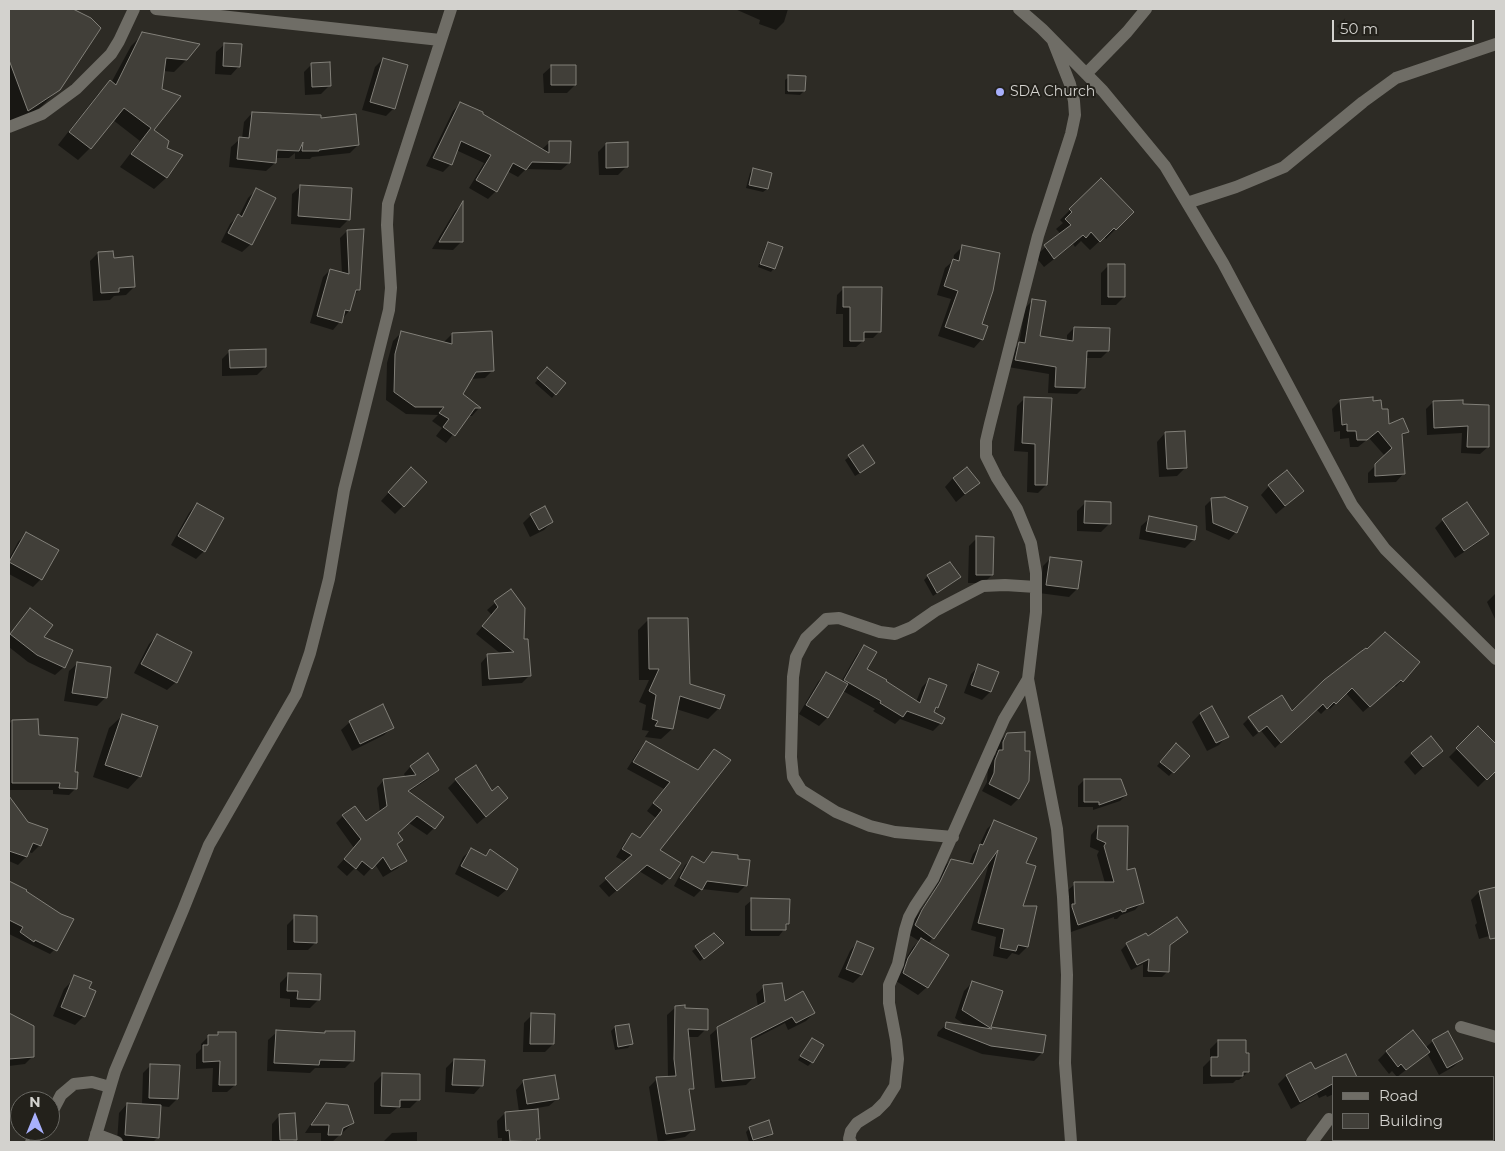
<!DOCTYPE html>
<style>
body{margin:0}
#map{position:relative;width:1505px;height:1151px;overflow:hidden;background:#2d2b25;font-family:Montserrat,sans-serif}
canvas{display:block}
.frame{position:absolute;inset:0;border:10px solid #d3d2ce;pointer-events:none}
.legend{position:absolute;left:1332px;top:1076px;width:162px;height:65px;box-sizing:border-box;background:#23211b;border:1px solid #696863;margin:0;padding:6px 9px;list-style:none;font-size:15px;color:#d3d2ce}
.legend li{display:flex;align-items:center;gap:10px;height:25px}
.legend b{width:25px;border:1px solid #696863}
.north{position:absolute;left:10px;top:1091px;width:50px;height:50px;box-sizing:border-box;background:#23211b;border:1px solid #696863;border-radius:50%;rotate:0deg;font-size:14px;font-weight:700;line-height:20px;text-align:center;color:#d3d2ce}
.north::after{content:'';display:block;margin:auto;width:18px;height:22px;background:#a8b0fc;clip-path:polygon(50% 0,100% 100%,50% 72%,0 100%)}
.scale{position:absolute;left:1332px;top:20px;width:142px;height:22px;box-sizing:border-box;border:2px solid #d3d2ce;border-top:0;padding-left:6px;font-size:15px;line-height:18px;white-space:nowrap;color:#d3d2ce;-webkit-text-stroke:4px #23211b;paint-order:stroke}
</style>
<div id="map">
<canvas width="1505" height="1151"></canvas>
<div class="frame"></div>
<ul class="legend">
<li><b style="height:6px;background:#6f6d66"></b>Road</li>
<li><b style="height:14px;background:#413f39"></b>Building</li>
</ul>
<div class="north">N</div>
<div class="scale">50 m</div>
</div>
<script>
const g = document.querySelector('canvas').getContext('2d');
g.lineJoin = 'round';
function paint(path, color) { g.fillStyle = color; g.fill(path, 'evenodd'); }
const toPath = rows => new Path2D(rows.map(r => 'M' + r).join(''));
function trace(path, color, width, dash) { g.strokeStyle = color; g.lineWidth = width; g.lineCap = dash ? 'butt' : 'round'; g.setLineDash(dash || []); g.stroke(path); }
function write(font, color, halo, rows, align = 'center') {
  g.font = font + ' Montserrat,sans-serif'; g.lineWidth = 4; g.setLineDash([]); g.textBaseline = 'middle'; g.strokeStyle = halo; g.fillStyle = color; for (const [text, x, y, turn = 0] of rows) {
    g.save(); g.translate(x, y); g.rotate((+turn || 0) * Math.PI / 180); g.textAlign = isNaN(turn) ? turn : align; if (halo) g.strokeText(text, 0, 0); g.fillText(text, 0, 0); g.restore();
  }
}
paint(toPath([
 [71,9,59,89,42,106,11,126,9,120,9,10],
 [735,9,788,9,784,22,776,30,759,24,760,20],
 [143,34,186,60,174,72,163,71,152,131,166,148,166,178,154,189,120,167,140,141,113,120,90,148,78,160,58,145,98,94,110,82,111,83,131,46],
 [225,44,239,66,231,75,215,74,216,52],
 [383,59,394,108,386,116,362,110,375,67],
 [312,64,329,86,321,94,305,95,304,72],
 [552,66,575,85,567,93,544,93,543,74],
 [789,77,804,91,800,95,785,94,785,80],
 [461,103,541,150,550,142,569,163,561,170,526,169,518,177,507,171,496,191,488,199,469,188,484,163,456,150,451,164,443,172,426,166,453,111],
 [252,113,319,120,358,145,350,153,312,157,310,159,295,159,295,153,289,158,275,158,275,163,266,171,229,167,231,147,240,139,242,139,244,122],
 [606,144,626,167,618,175,599,175,598,152],
 [754,169,767,189,763,192,746,188,750,173],
 [1101,179,1132,212,1106,239,1104,237,1090,250,1081,241,1075,247,1073,244,1044,267,1035,256,1061,234,1056,229,1063,223,1060,220],
 [301,186,349,219,340,228,291,224,292,194],
 [256,190,251,244,242,252,221,242,230,224,238,216,239,216,248,198],
 [462,204,462,241,453,250,432,249,455,211],
 [347,231,359,290,354,295,349,311,333,330,310,323,323,277,330,270,342,273,340,238],
 [768,243,774,268,771,272,758,267,765,247],
 [962,247,982,339,974,348,938,336,951,299,937,295,945,268,953,261,954,255],
 [98,253,134,287,126,295,114,296,110,300,93,301,90,261],
 [1109,265,1124,297,1116,305,1101,305,1101,273],
 [844,288,880,331,873,338,863,338,863,341,856,347,843,347,843,314,836,314,837,295],
 [1033,300,1039,337,1067,341,1067,335,1074,328,1108,351,1101,358,1086,358,1084,387,1077,394,1048,393,1049,374,1008,367,1012,351,1019,344,1025,308],
 [401,333,444,342,452,334,493,370,485,378,470,379,461,394,479,408,472,416,468,416,446,443,436,436,442,428,432,421,438,415,406,414,386,400,387,363,393,341],
 [230,351,265,367,257,375,222,376,222,359],
 [544,372,555,394,552,398,535,383],
 [1025,398,1046,485,1038,493,1027,492,1028,452,1014,451,1017,406],
 [1340,401,1371,402,1381,411,1388,426,1407,431,1401,438,1403,474,1396,482,1368,483,1368,473,1385,456,1369,438,1358,447,1350,447,1349,438,1340,439,1340,431,1334,432,1332,409],
 [1433,402,1462,406,1488,447,1480,454,1461,453,1462,433,1427,435,1426,409],
 [1165,433,1186,467,1177,476,1159,477,1157,442],
 [863,447,870,467,855,476,845,460],
 [403,477,403,506,395,514,381,501],
 [953,478,978,483,956,502,945,487],
 [1269,486,1303,491,1276,514,1261,495],
 [1212,499,1236,532,1229,540,1206,530,1205,506],
 [1085,503,1109,524,1101,532,1077,531,1077,511],
 [197,504,204,551,196,559,171,545,189,513],
 [531,515,552,522,544,530,530,537,523,523],
 [1150,518,1193,540,1185,548,1139,539,1141,526],
 [1443,520,1487,533,1479,542,1455,558,1435,528],
 [26,534,41,579,33,587,9,574,9,559,18,542],
 [977,538,992,575,984,583,968,583,969,546],
 [1051,558,1077,589,1069,597,1039,593,1043,566],
 [928,576,956,580,933,596,924,580],
 [510,590,530,675,522,683,482,686,481,663,488,655,501,654,476,634,492,615,487,610],
 [1495,594,1496,594,1496,621,1487,602],
 [30,610,42,638,64,667,55,675,28,662,9,647,9,635],
 [649,619,689,685,719,708,708,719,676,709,672,729,661,739,645,737,649,731,642,730,646,705,639,702,649,680,639,680,638,630],
 [157,636,176,682,167,690,134,673,149,644],
 [864,647,866,669,916,702,922,687,929,680,937,708,933,712,941,723,933,731,900,719,895,724,873,711,875,709,843,691,827,718,819,726,799,714,818,682,826,674,841,682,857,654],
 [1367,650,1418,663,1396,687,1394,685,1363,712,1346,693,1330,709,1328,707,1321,714,1316,709,1275,748,1250,717,1292,713],
 [78,663,105,698,97,706,64,701,69,671],
 [979,666,997,672,990,692,982,700,964,693,971,674],
 [1212,708,1227,736,1219,745,1207,751,1192,722,1200,714],
 [122,716,140,776,128,789,93,777,109,728],
 [1248,719,1258,733,1253,737,1243,724],
 [12,721,37,736,74,773,76,788,69,795,53,794,53,790,9,790,9,724],
 [350,722,392,727,384,735,352,751,341,730],
 [1478,728,1496,746,1496,769,1478,787,1449,757],
 [1007,734,1018,799,1011,806,982,791,987,782,988,768,992,758,996,754,996,750,1000,741],
 [646,743,697,771,714,751,658,851,679,863,669,878,662,885,639,871,609,897,599,886,626,862,616,857,625,842,633,835,639,839,656,818,647,811,664,789,627,769,639,750],
 [1172,749,1188,756,1169,776,1157,766],
 [1441,751,1415,775,1404,762,1412,754],
 [411,766,438,770,431,777,407,793,434,828,427,835,409,823,397,834,402,840,396,845,405,860,398,868,383,877,375,864,364,876,355,868,347,876,337,867,354,848,336,823,343,816,365,823,380,813,377,788,384,780,406,778,404,774],
 [456,780,498,806,477,824,448,788],
 [1084,780,1126,795,1120,801,1093,810,1093,807,1078,807,1078,786],
 [9,798,40,845,32,853,28,852,26,857,18,865,9,861],
 [995,821,1024,864,1021,908,1027,947,1019,955,1012,953,1007,959,993,956,996,937,971,930,990,859,928,944,947,956,927,987,918,995,896,981,900,968,913,947,919,941,908,934,914,920,933,892,943,868,951,860,969,864,973,854,978,848,987,829],
 [1098,827,1142,902,1135,910,1121,915,1117,919,1114,919,1114,917,1071,932,1067,891,1075,884,1105,883,1097,855,1099,851,1090,847,1091,835],
 [471,850,484,857,490,850,517,869,506,890,498,897,455,874,463,857],
 [712,853,746,885,738,893,702,889,694,897,674,886,685,865,693,858,703,863],
 [9,882,25,890,59,945,50,954,9,934],
 [1496,888,1496,934,1479,939,1475,925,1477,923,1471,900,1479,892],
 [752,900,788,924,779,936,745,936,745,906],
 [295,917,316,942,308,950,287,950,287,925],
 [1186,932,1169,946,1168,971,1162,977,1143,977,1143,964,1131,970,1121,950,1127,944,1148,938],
 [714,935,719,947,700,961,692,951],
 [858,942,872,949,861,975,853,983,838,977,850,951],
 [288,975,319,999,310,1008,290,1007,290,999,280,998,280,983],
 [72,981,84,1016,75,1025,53,1016,64,989],
 [972,983,1001,992,989,1028,1044,1036,1042,1053,1034,1061,982,1054,937,1036,938,1032,947,1024,968,1027,955,1018,964,991],
 [764,987,784,1003,814,1013,806,1021,788,1030,785,1023,750,1041,753,1078,746,1085,715,1088,710,1035,718,1028,758,1007,756,994],
 [676,1007,684,1010,706,1029,698,1037,687,1037,692,1088,688,1093,694,1129,685,1137,658,1142,649,1087,657,1079,668,1078,667,1015],
 [532,1015,553,1044,545,1052,523,1052,524,1023],
 [11,1016,33,1056,25,1064,9,1066,9,1018],
 [628,1025,631,1044,628,1048,615,1050,611,1031,615,1027],
 [277,1032,323,1034,326,1032,353,1060,345,1068,315,1068,310,1073,267,1071,268,1040],
 [218,1033,235,1085,227,1092,212,1092,213,1068,196,1069,196,1054,201,1049,201,1044,209,1036,215,1036],
 [812,1039,812,1062,808,1066,798,1060],
 [1218,1041,1245,1055,1248,1072,1239,1080,1236,1080,1233,1083,1203,1084,1203,1067,1210,1060,1210,1049],
 [1433,1041,1462,1059,1453,1067,1439,1075,1427,1053,1397,1077,1392,1071,1389,1074,1378,1060,1386,1052,1425,1048],
 [1345,1056,1356,1077,1334,1077,1334,1094,1327,1097,1326,1095,1319,1098,1317,1094,1291,1109,1278,1084,1286,1076,1310,1063,1315,1071],
 [454,1060,482,1085,474,1094,445,1092,446,1068],
 [151,1065,177,1099,169,1107,160,1106,158,1137,153,1142,117,1142,119,1113,127,1104,142,1105,143,1073],
 [383,1074,418,1100,410,1108,397,1108,390,1114,374,1114,374,1083],
 [524,1081,558,1098,549,1106,537,1108,539,1138,535,1142,502,1142,502,1138,498,1138,497,1121,505,1113,519,1112,516,1090],
 [326,1105,353,1123,332,1142,321,1142,321,1133,305,1133,318,1113],
 [280,1115,295,1139,292,1142,272,1142,272,1124],
 [750,1128,772,1133,768,1137,749,1142,746,1132],
 [417,1132,417,1142,383,1142,392,1133]
]), '#0007');
const building = toPath([
 [9,9,73,9,91,18,101,28,60,90,28,111,9,60,9,9],
 [142,32,200,44,187,60,166,58,162,89,181,96,154,130,169,141,167,148,183,155,167,178,131,154,151,128,124,108,91,149,69,132,110,80,116,85,142,32],
 [224,43,242,44,240,67,223,66,224,43],
 [383,58,408,65,395,109,370,102,383,58],
 [330,62,331,86,312,87,311,63,330,62],
 [551,65,576,65,576,85,551,85,551,65],
 [788,75,806,76,805,91,788,91,788,75],
 [460,102,483,112,483,114,549,153,549,141,571,141,570,163,532,162,526,170,513,163,497,192,476,180,491,155,461,141,452,165,433,158,460,102],
 [252,112,321,115,321,118,356,114,359,145,319,150,319,151,302,151,303,142,299,151,277,150,276,163,237,159,239,137,249,138,252,112],
 [628,142,628,167,606,168,606,143,628,142],
 [753,168,772,173,768,189,749,185,753,168],
 [1101,178,1134,212,1116,230,1114,228,1100,242,1091,232,1086,238,1083,235,1054,259,1044,245,1071,225,1065,219,1072,212,1069,209,1101,178],
 [300,185,352,188,350,220,298,216,300,185],
 [256,188,276,198,252,245,228,233,238,214,242,217,256,188],
 [463,201,463,242,439,242,463,201],
 [364,229,360,290,356,290,350,311,345,310,342,323,317,316,330,269,349,274,347,230,364,229],
 [768,242,783,247,775,269,760,264,768,242],
 [962,245,1000,253,993,291,982,324,988,326,983,340,945,327,958,291,944,286,953,259,959,261,962,245],
 [113,251,114,258,133,256,135,287,119,288,119,292,101,293,98,252,113,251],
 [1108,264,1125,264,1125,297,1108,297,1108,264],
 [843,287,882,287,881,332,864,332,864,341,850,341,850,307,843,307,843,287],
 [1032,299,1046,301,1040,336,1073,341,1074,327,1110,328,1109,351,1087,351,1085,388,1055,387,1056,367,1015,360,1019,342,1025,343,1032,299],
 [401,331,452,344,452,333,492,331,494,371,476,372,463,394,481,408,475,408,455,436,443,427,449,419,439,413,444,407,415,407,394,392,395,354,401,331],
 [266,349,266,367,230,368,229,350,266,349],
 [547,367,566,383,556,395,537,378,547,367],
 [1024,397,1052,398,1047,485,1035,485,1035,444,1022,443,1024,397],
 [1373,397,1373,401,1381,400,1382,409,1388,409,1389,424,1403,418,1409,432,1402,434,1405,474,1375,476,1375,464,1392,448,1378,431,1367,440,1357,440,1356,431,1347,431,1347,424,1342,425,1340,400,1373,397],
 [1463,400,1463,404,1489,405,1489,447,1467,447,1468,426,1434,428,1433,401,1463,400],
 [1185,431,1187,468,1167,469,1165,432,1185,431],
 [863,445,875,463,860,473,848,455,863,445],
 [411,467,427,482,404,507,388,492,411,467],
 [967,467,980,483,965,494,953,478,967,467],
 [1287,470,1304,491,1285,506,1268,485,1287,470],
 [1225,497,1248,507,1237,533,1213,523,1211,498,1225,497],
 [1085,501,1111,502,1111,524,1084,523,1085,501],
 [1467,502,1489,534,1464,551,1442,519,1467,502],
 [197,503,224,518,205,552,178,536,197,503],
 [545,506,553,522,539,530,530,514,545,506],
 [1149,516,1197,526,1195,540,1146,531,1149,516],
 [26,532,59,550,42,580,9,562,26,532],
 [976,536,994,537,993,575,976,575,976,536],
 [1050,557,1082,561,1078,589,1046,585,1050,557],
 [950,562,961,577,937,593,927,575,950,562],
 [511,589,525,608,524,639,528,639,531,676,489,679,487,654,514,652,482,626,498,607,494,601,511,589],
 [30,608,53,625,44,637,73,650,65,668,37,655,10,634,30,608],
 [648,618,688,618,690,684,725,695,720,709,680,696,673,729,655,726,658,721,652,719,656,695,649,691,659,669,649,669,648,618],
 [1385,632,1420,662,1403,682,1401,680,1370,707,1352,688,1336,704,1334,702,1327,709,1323,704,1281,743,1267,726,1259,732,1248,717,1282,695,1292,711,1324,680,1359,653,1366,648,1367,649,1385,632],
 [157,634,192,652,177,683,141,664,157,634],
 [864,645,877,652,867,669,887,680,886,681,920,703,929,678,947,685,938,708,936,707,934,712,945,718,942,724,907,711,903,717,880,703,881,701,844,680,864,645],
 [77,662,111,667,107,698,72,693,77,662],
 [978,664,999,672,991,692,971,685,978,664],
 [826,672,848,684,828,718,806,705,826,672],
 [383,704,394,728,360,744,349,721,383,704],
 [1212,706,1229,737,1216,743,1200,713,1212,706],
 [122,714,158,726,141,777,105,765,122,714],
 [38,719,39,735,78,738,75,772,78,772,77,789,59,788,60,783,12,783,12,720,38,719],
 [1478,726,1496,744,1496,771,1487,780,1456,748,1478,726],
 [1025,732,1025,751,1030,751,1029,781,1019,799,989,784,994,773,995,760,999,750,1003,750,1003,742,1007,733,1025,732],
 [1431,736,1443,751,1423,767,1411,753,1431,736],
 [646,741,698,770,714,749,731,760,660,850,681,863,670,879,647,865,617,891,605,878,632,855,622,849,632,833,640,838,662,810,653,803,670,782,633,762,646,741],
 [1176,743,1190,756,1174,773,1160,762,1176,743],
 [428,753,439,770,408,791,444,817,435,829,417,816,398,833,403,840,397,844,407,861,391,870,383,857,372,869,362,861,356,869,344,859,361,839,342,815,355,806,366,821,387,806,383,779,416,775,410,766,428,753],
 [476,765,492,791,498,786,508,798,486,817,455,779,476,765],
 [1084,779,1121,779,1127,795,1099,805,1099,802,1084,802,1084,779],
 [9,796,28,822,48,829,41,846,33,843,27,857,9,851,9,796],
 [994,820,1037,838,1026,863,1036,866,1023,906,1037,906,1028,947,1018,945,1016,951,1000,948,1004,929,978,923,998,850,934,939,915,925,922,910,940,882,951,859,973,864,980,844,983,845,994,820],
 [1098,826,1128,826,1127,870,1135,868,1144,903,1126,909,1126,911,1122,912,1121,910,1078,925,1072,907,1072,904,1075,904,1074,882,1114,882,1104,846,1106,843,1097,839,1098,826],
 [471,848,486,856,490,849,518,869,507,890,461,866,471,848],
 [712,852,738,855,738,859,750,860,747,886,707,881,702,890,680,878,692,856,704,863,712,852],
 [9,881,27,890,26,891,61,914,74,919,57,951,35,940,34,942,20,932,23,927,9,920,9,881],
 [1496,887,1496,938,1490,939,1479,891,1496,887],
 [751,898,790,899,789,924,786,924,786,930,751,930,751,898],
 [294,915,317,916,317,943,294,942,294,915],
 [1177,917,1188,932,1170,945,1169,972,1148,971,1149,959,1137,965,1126,943,1146,933,1148,936,1177,917],
 [714,933,724,943,704,959,695,946,714,933],
 [921,938,949,955,928,988,903,973,908,958,921,938],
 [857,941,874,948,862,975,846,969,857,941],
 [288,973,321,974,320,1000,297,999,298,991,287,991,288,973],
 [74,975,92,982,89,988,96,991,85,1017,61,1007,74,975],
 [972,981,1003,991,991,1027,1046,1035,1043,1053,991,1046,945,1028,946,1022,992,1029,962,1010,972,981],
 [782,983,785,1001,803,991,815,1013,796,1023,792,1017,751,1038,755,1078,722,1081,717,1027,765,1002,763,985,782,983],
 [685,1005,685,1008,708,1009,708,1030,688,1029,694,1089,689,1089,695,1130,666,1134,656,1077,676,1076,674,1059,675,1006,685,1005],
 [9,1013,34,1026,34,1057,9,1059,9,1013],
 [531,1013,555,1014,554,1044,530,1044,531,1013],
 [629,1024,633,1044,618,1047,615,1026,629,1024],
 [276,1030,325,1033,325,1031,355,1031,354,1061,320,1060,319,1065,274,1063,276,1030],
 [1413,1030,1430,1052,1406,1070,1401,1064,1398,1067,1386,1051,1413,1030],
 [1448,1031,1463,1059,1447,1068,1432,1040,1448,1031],
 [218,1032,236,1032,236,1085,219,1085,220,1061,203,1062,203,1045,208,1045,208,1035,218,1035,218,1032],
 [812,1038,824,1045,813,1063,800,1056,812,1038],
 [1218,1040,1246,1040,1246,1053,1249,1053,1249,1072,1243,1072,1243,1076,1211,1076,1211,1057,1218,1057,1218,1040],
 [1346,1054,1357,1077,1334,1077,1334,1083,1300,1102,1286,1075,1311,1062,1315,1069,1346,1054],
 [454,1059,485,1060,483,1086,452,1085,454,1059],
 [150,1064,180,1065,178,1099,149,1098,150,1064],
 [382,1073,420,1074,420,1100,400,1100,400,1107,381,1106,382,1073],
 [555,1075,559,1099,527,1104,523,1080,555,1075],
 [127,1103,161,1105,159,1138,125,1135,127,1103],
 [326,1103,348,1105,354,1123,343,1128,341,1135,328,1135,329,1125,311,1125,326,1103],
 [538,1109,540,1139,536,1139,537,1142,510,1141,509,1130,506,1131,505,1112,538,1109],
 [295,1113,297,1140,280,1140,279,1114,295,1113],
 [769,1120,773,1134,753,1140,749,1127,769,1120]
]);
paint(building, '#413f39');
trace(building, '#828079', 1);
trace(toPath([
 [156,9,440,40],
 [1019,9,1042,29,1103,91,1165,166,1223,263,1352,505,1385,549,1496,659],
 [1053,41,1070,84,1074,101,1075,115,1071,134,1038,236,990,424,986,441,986,456,997,478,1017,509,1031,543,1036,573,1036,612,1028,679,1057,829,1063,897,1067,975,1065,1063,1071,1142],
 [1086,74,1127,32,1146,9],
 [9,127,42,114,76,89,111,54,119,41,134,9],
 [1187,203,1236,187,1284,167,1363,102,1396,78,1496,44],
 [953,837,895,832,870,826,836,812,801,790,793,777,791,757,793,677,796,657,806,638,826,619,839,618,880,632,895,634,912,627,935,611,983,586,1005,585,1036,587],
 [1461,1027,1496,1037],
 [50,1116,61,1095,74,1084,92,1082,110,1087],
 [96,1134,117,1142],
 [31,1142,40,1131],
 [94,1142,115,1071,183,910,209,845,296,694,310,653,329,579,344,490,389,310,391,288,387,225,388,204,451,9],
 [851,1142,849,1139,851,1131,857,1123,876,1111,885,1102,895,1086,898,1059,896,1040,889,1003,889,985,898,964,905,930,909,917,915,906,933,879,1004,719,1028,679],
 [1312,1142,1329,1119]
]), '#6f6d66', 12);
for (const [x, y, r, color] of [
 [1000,92,5,"#a8b0fc"]
]) { const dot = new Path2D(); dot.arc(x, y, r, 0, 2 * Math.PI); g.fillStyle = color; g.fill(dot); trace(dot, '#23211b', 2); }
write('14px', '#d3d2ce', '#23211b', [
 ["SDA Church",1010,92]
], 'left');
</script>
